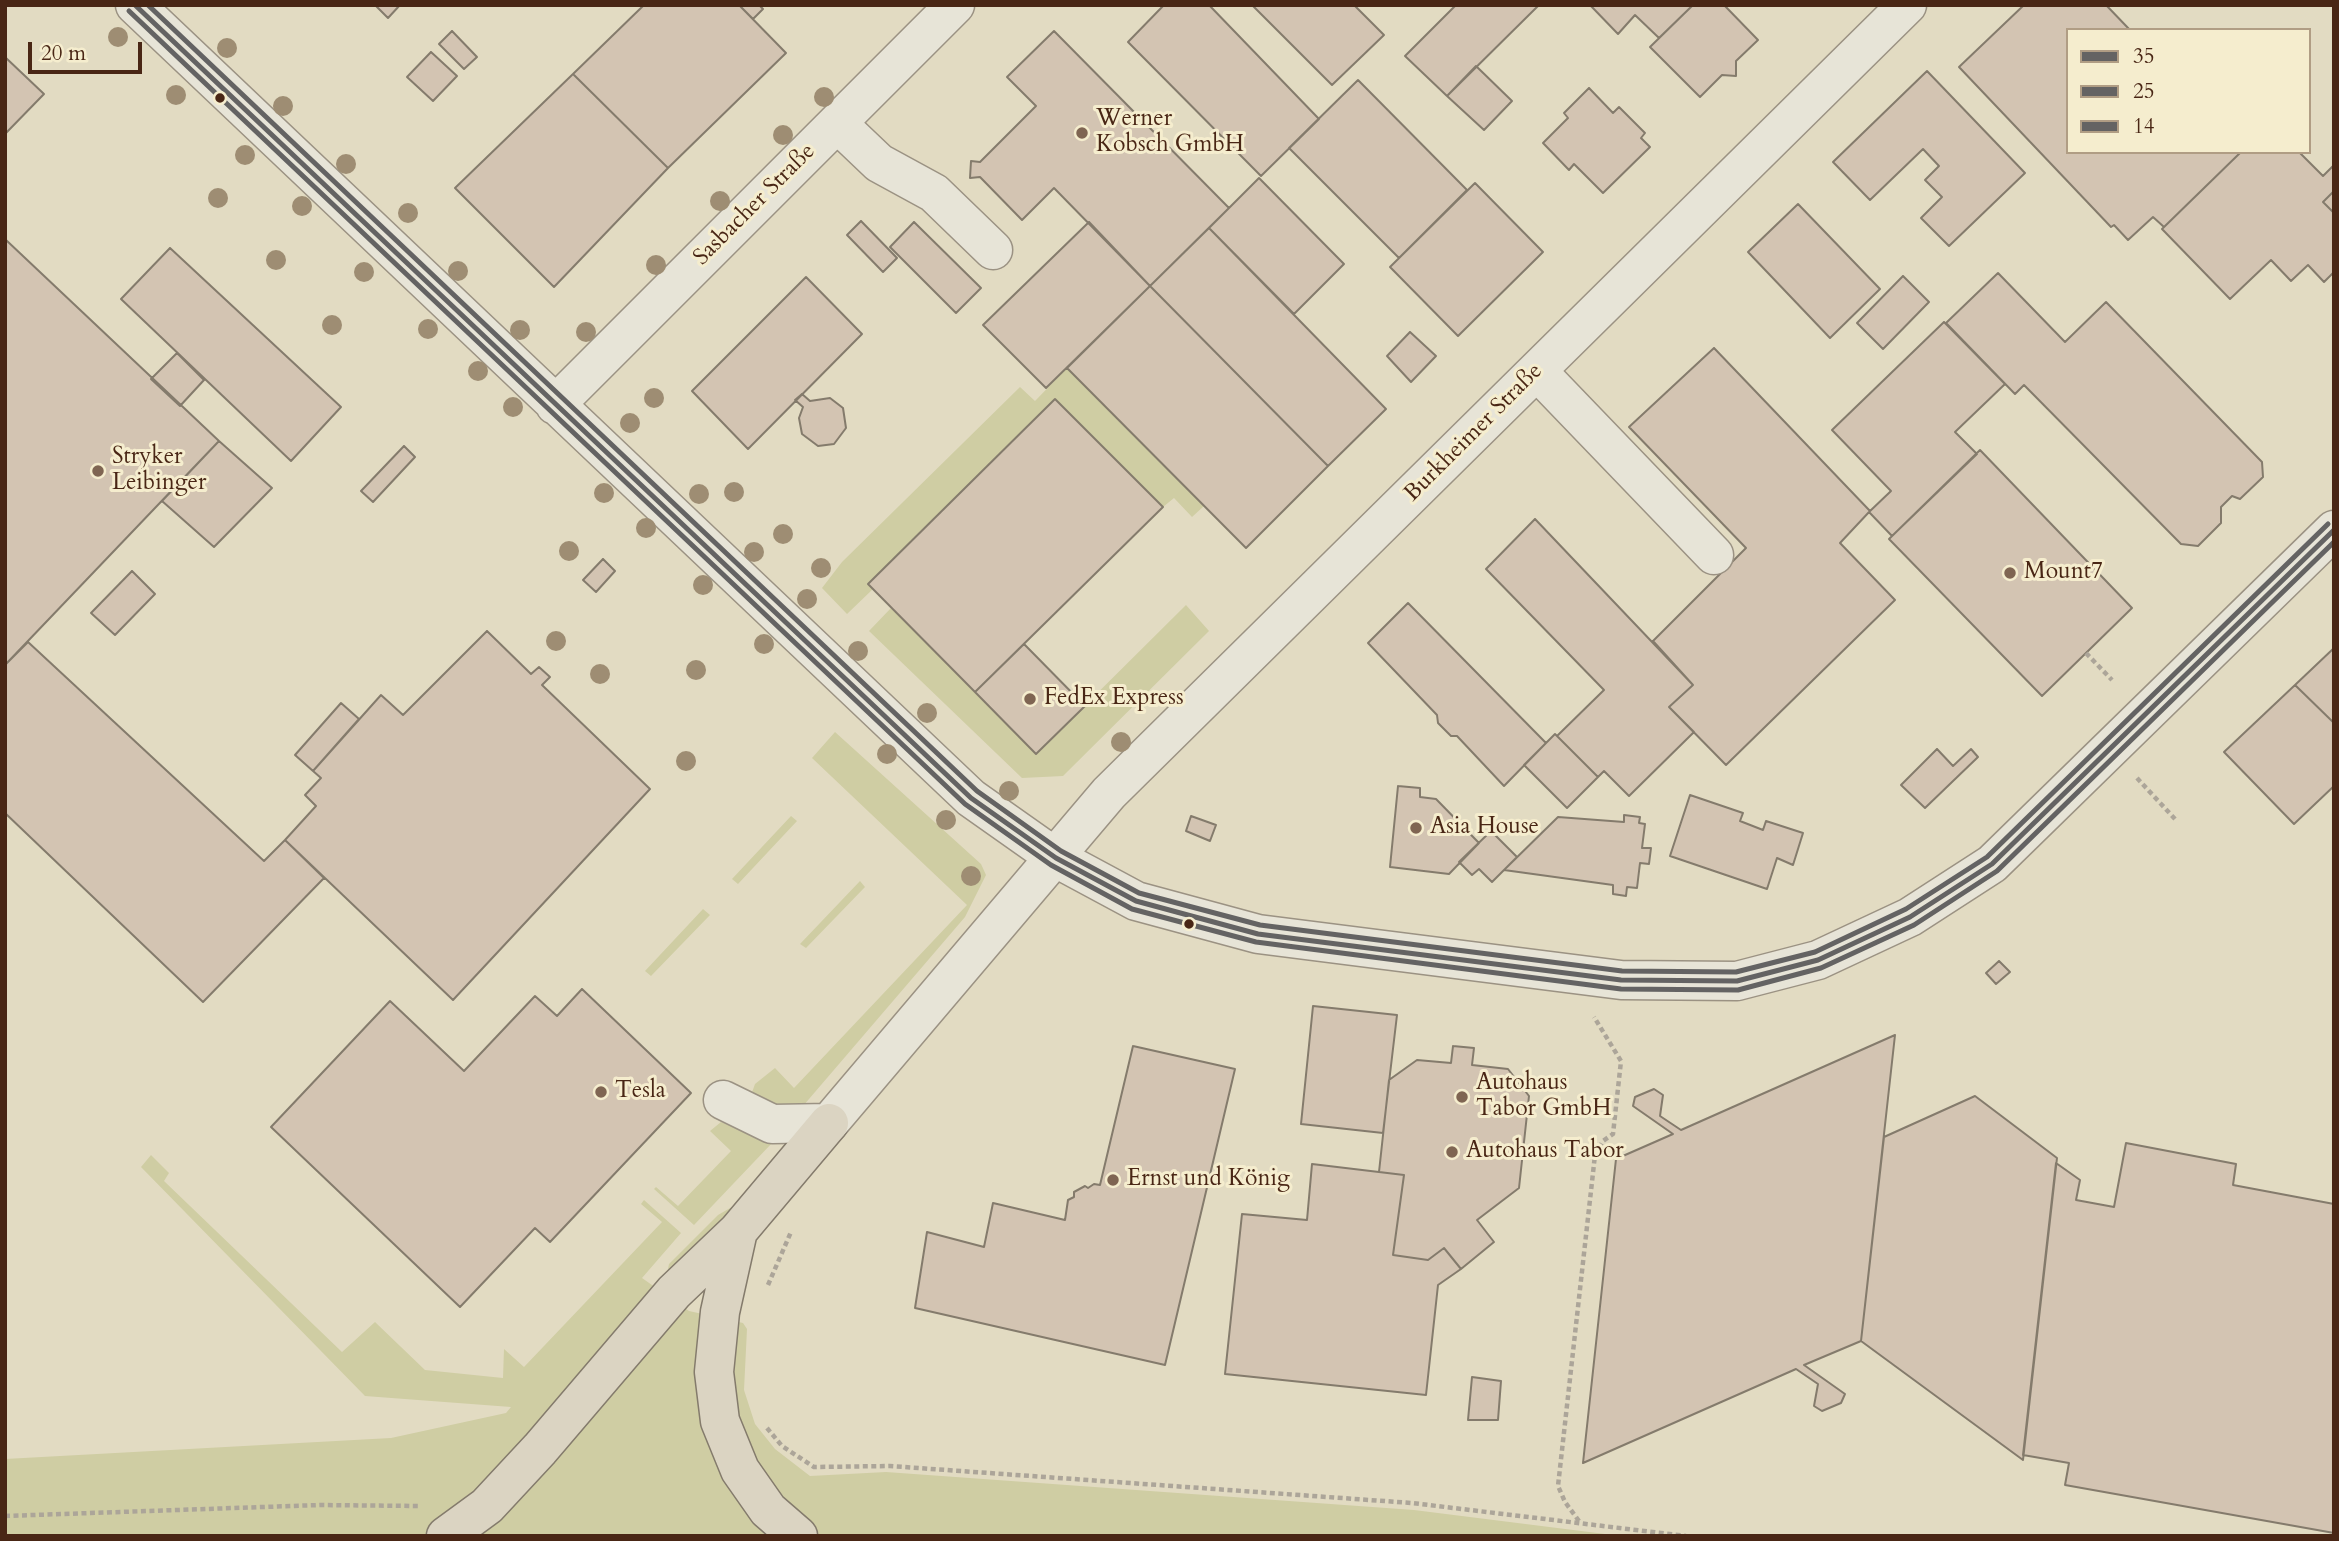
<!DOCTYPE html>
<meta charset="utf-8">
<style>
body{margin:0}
#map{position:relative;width:2339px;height:1541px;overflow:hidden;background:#e2dbc2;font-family:Cardo,serif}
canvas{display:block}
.frame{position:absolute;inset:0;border:7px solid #492615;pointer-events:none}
.legend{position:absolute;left:2066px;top:28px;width:245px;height:126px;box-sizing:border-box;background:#f5edce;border:2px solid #b09d84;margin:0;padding:9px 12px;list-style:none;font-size:21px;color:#492615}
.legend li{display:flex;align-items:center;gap:14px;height:35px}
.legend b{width:35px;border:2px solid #b09d84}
.scale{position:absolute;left:28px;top:42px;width:114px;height:32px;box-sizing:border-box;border:4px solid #492615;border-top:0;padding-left:9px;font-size:21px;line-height:24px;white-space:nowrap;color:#492615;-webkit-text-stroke:5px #f5edce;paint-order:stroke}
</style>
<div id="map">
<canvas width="2339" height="1541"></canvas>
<div class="frame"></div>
<ul class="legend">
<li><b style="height:9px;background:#646363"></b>35</li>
<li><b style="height:9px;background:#646363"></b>25</li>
<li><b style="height:9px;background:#646363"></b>14</li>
</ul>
<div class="scale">20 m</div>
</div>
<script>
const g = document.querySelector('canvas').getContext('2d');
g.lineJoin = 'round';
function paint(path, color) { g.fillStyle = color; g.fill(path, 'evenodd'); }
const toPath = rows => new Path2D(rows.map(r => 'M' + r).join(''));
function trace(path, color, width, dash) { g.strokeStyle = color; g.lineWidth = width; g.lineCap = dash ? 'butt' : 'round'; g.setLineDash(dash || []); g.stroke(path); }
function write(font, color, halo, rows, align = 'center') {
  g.font = font + ' Cardo,serif'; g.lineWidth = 6; g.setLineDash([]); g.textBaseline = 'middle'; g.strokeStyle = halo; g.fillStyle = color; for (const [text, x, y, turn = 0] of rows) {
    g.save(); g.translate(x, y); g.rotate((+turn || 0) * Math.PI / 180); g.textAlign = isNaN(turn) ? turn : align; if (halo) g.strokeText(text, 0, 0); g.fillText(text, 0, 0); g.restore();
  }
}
paint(toPath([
 [1067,368,1204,506,1192,517,1174,498,1163,507,1055,400,868,584,873,589,847,614,822,588,842,562,1020,387,1035,401],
 [1186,605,1209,631,1063,776,1022,778,869,631,891,608,1036,754],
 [835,732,981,864,986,875,965,917,797,1113,750,1098,755,1084,775,1068,794,1088,967,905,812,758],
 [791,816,797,821,738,884,732,879],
 [860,881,865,887,806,948,800,944],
 [703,909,710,915,651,976,645,971],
 [721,1122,773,1142,694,1225,654,1189,656,1187,678,1206,731,1151,710,1131],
 [151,1155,169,1173,164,1181,342,1352,375,1322,425,1370,503,1378,504,1349,524,1367,662,1222,641,1204,644,1200,681,1233,642,1278,689,1311,743,1323,747,1329,744,1390,755,1424,775,1449,810,1476,886,1472,1414,1510,1621,1536,5,1536,5,1459,391,1438,506,1413,511,1407,365,1396,141,1167],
 [737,1204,673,1280,667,1274,669,1264,718,1215]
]), '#cfcda3');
const building = toPath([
 [375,5,400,5,388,18,375,5],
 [644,5,739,5,786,53,668,168,573,74,644,5],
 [739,5,759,5,763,9,753,19,739,5],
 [1164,5,1209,5,1319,119,1261,176,1128,42,1164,5],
 [1252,5,1354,5,1384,35,1332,85,1252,5],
 [1456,5,1539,5,1447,96,1405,56,1456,5],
 [1590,5,1693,5,1659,38,1635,15,1618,34,1590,5],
 [1693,5,1724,5,1758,40,1736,61,1736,76,1722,75,1700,97,1650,47,1693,5],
 [2024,5,2106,5,2130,30,2068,30,2068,152,2241,152,2164,227,2153,217,2128,240,2114,225,2111,227,1959,67,2024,5],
 [452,31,477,57,464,69,439,44,452,31],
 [1054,31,1229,208,1150,286,1054,188,1022,220,980,177,970,178,971,161,980,162,1036,106,1007,77,1054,31],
 [431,52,457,76,433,101,407,77,431,52],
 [5,57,44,94,5,134,5,57],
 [1476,66,1512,101,1484,130,1447,96,1476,66],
 [1927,71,2025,173,1949,246,1921,218,1942,197,1925,180,1939,166,1923,149,1870,200,1833,162,1927,71],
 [573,74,668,168,554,287,455,188,573,74],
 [1358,80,1467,190,1399,258,1289,148,1358,80],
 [1589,88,1613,113,1619,107,1645,133,1641,138,1650,147,1603,193,1574,164,1569,170,1543,143,1568,118,1564,113,1589,88],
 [2241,152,2299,152,2323,176,2334,165,2334,191,2323,202,2334,213,2334,272,2324,282,2308,265,2291,281,2271,260,2230,299,2162,229,2241,152],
 [1259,178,1344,264,1294,314,1209,228,1259,178],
 [1475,183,1543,252,1458,336,1390,267,1475,183],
 [2334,191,2334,213,2323,202,2334,191],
 [1798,204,1880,289,1830,338,1748,252,1798,204],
 [861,221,897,258,883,272,847,235,861,221],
 [914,222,981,288,956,313,890,247,914,222],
 [1089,222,1150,286,1046,388,983,325,1089,222],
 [1209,228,1386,409,1328,466,1150,286,1209,228],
 [6,240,219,441,5,665,5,241,6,240],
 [170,248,341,407,291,461,121,299,170,248],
 [1998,273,2065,342,2106,302,2262,462,2263,477,2240,499,2232,496,2221,507,2221,523,2198,546,2181,544,2024,385,2015,394,1946,323,1998,273],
 [1903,276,1929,302,1883,349,1857,323,1903,276],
 [806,277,862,334,748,449,692,391,806,277],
 [1150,286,1328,466,1246,548,1067,368,1150,286],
 [1944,322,2005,384,1955,432,1977,454,1892,536,1869,512,1891,491,1832,430,1944,322],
 [1410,332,1436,356,1411,382,1387,356,1410,332],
 [1714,348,1870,511,1840,543,1895,600,1726,765,1669,707,1693,685,1653,641,1746,548,1629,427,1714,348],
 [177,353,204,380,180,406,151,379,177,353],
 [802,394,810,401,830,398,843,408,846,428,834,444,818,446,802,434,799,418,803,407,795,400,802,394],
 [1055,399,1163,507,975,692,868,584,1055,399],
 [219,441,272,488,214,547,162,501,219,441],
 [404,446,415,457,373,502,361,491,404,446],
 [1980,450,2132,608,2042,696,1889,539,1980,450],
 [1535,519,1693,685,1669,707,1694,732,1629,796,1604,771,1598,777,1557,736,1604,690,1486,569,1535,519],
 [603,559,615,571,596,592,583,580,603,559],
 [132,571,155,594,115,635,91,613,132,571],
 [1408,603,1546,743,1504,786,1457,736,1451,736,1438,723,1437,715,1368,643,1408,603],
 [487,631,531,674,539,667,550,677,542,685,650,789,453,1000,285,840,316,806,305,795,321,778,313,771,381,695,403,715,487,631],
 [28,642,264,861,285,840,324,878,203,1002,5,813,5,665,28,642],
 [1024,644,1085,706,1036,754,975,692,1024,644],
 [2334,648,2334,723,2295,685,2334,648],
 [2295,685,2334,723,2334,786,2294,824,2224,752,2295,685],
 [341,703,359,719,313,771,295,755,341,703],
 [1555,734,1598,777,1567,808,1524,765,1555,734],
 [1937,749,1953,766,1971,749,1978,757,1925,808,1901,785,1937,749],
 [1398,786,1420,788,1420,797,1436,799,1479,843,1449,874,1390,867,1398,786],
 [1690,795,1743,813,1740,821,1763,830,1766,821,1803,833,1793,865,1777,858,1767,889,1670,856,1690,795],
 [1624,815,1640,817,1639,823,1645,824,1642,848,1651,848,1649,864,1640,863,1637,888,1627,887,1626,896,1613,894,1613,885,1504,870,1558,817,1624,822,1624,815],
 [1191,816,1216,825,1210,841,1186,831,1191,816],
 [1491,831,1517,857,1492,882,1479,869,1472,875,1459,862,1491,831],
 [1999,961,2010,972,1996,984,1986,973,1999,961],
 [582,989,691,1093,550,1242,535,1228,460,1307,271,1127,390,1001,464,1071,535,996,557,1016,582,989],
 [1313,1006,1397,1015,1383,1133,1301,1124,1313,1006],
 [1895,1035,1861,1341,1804,1365,1845,1394,1841,1403,1822,1411,1814,1406,1818,1384,1796,1369,1583,1463,1616,1159,1673,1134,1633,1106,1635,1097,1654,1089,1663,1095,1660,1116,1681,1130,1895,1035],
 [1133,1046,1235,1069,1165,1365,915,1308,927,1232,984,1247,993,1203,1065,1220,1068,1200,1074,1197,1074,1192,1085,1186,1088,1188,1094,1184,1100,1185,1133,1046],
 [1453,1046,1474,1048,1472,1065,1508,1069,1529,1096,1519,1188,1477,1220,1494,1242,1461,1269,1444,1248,1428,1260,1393,1255,1404,1175,1379,1172,1389,1080,1417,1060,1451,1063,1453,1046],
 [1975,1096,2057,1158,2023,1460,1861,1341,1884,1137,1975,1096],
 [2126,1143,2236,1164,2233,1185,2334,1204,2334,1533,2065,1485,2069,1463,2023,1455,2056,1163,2080,1180,2076,1200,2114,1207,2126,1143],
 [1312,1164,1404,1175,1393,1255,1428,1260,1444,1248,1461,1269,1438,1285,1426,1395,1225,1374,1242,1214,1307,1220,1312,1164],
 [1472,1377,1501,1381,1498,1420,1468,1420,1472,1377]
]);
paint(building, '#d3c4b2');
trace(building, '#847b6c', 2);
const minor = toPath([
 [135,5,971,798,1056,858,1136,901,1258,934,1621,980,1737,981,1818,960,1910,917,1992,864,2334,530],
 [837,123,879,163,934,193,993,250],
 [1537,371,1714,555],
 [555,405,955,5],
 [723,1100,772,1124,829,1123,1109,793,1907,5]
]);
const highway = toPath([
 [738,1231,720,1312,714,1372,720,1421,740,1470,768,1510,798,1536],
 [446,1536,487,1506,540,1449,674,1292,738,1231,829,1123]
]);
trace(minor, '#9b9283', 41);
trace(highway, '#847b6c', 41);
trace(toPath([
 [2086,653,2112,680],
 [2137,778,2175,819],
 [768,1285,791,1232],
 [767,1428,782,1446,814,1467,890,1466,1412,1503,1686,1536],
 [5,1516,320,1505,421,1506],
 [1579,1521,1565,1502,1558,1486,1595,1155,1603,1141,1613,1134,1621,1061,1594,1017]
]), '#aca599', 4.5, [5, 3.5]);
trace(minor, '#e7e4d7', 38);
trace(highway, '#dbd4c2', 38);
trace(toPath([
 [135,5,971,798,1056,858,1136,901,1258,934,1621,980,1737,981,1818,960,1910,917,1992,864,2334,530]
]), '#646363', 5);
trace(toPath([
 [129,11,965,804,1051,865,1132,909,1256,942,1621,989,1738,990,1821,968,1914,925,1997,871,2334,542]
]), '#646363', 5);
trace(toPath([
 [148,5,977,791,1061,851,1139,893,1260,925,1622,971,1736,972,1815,952,1906,909,1987,857,2328,524]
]), '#646363', 5);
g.fillStyle = '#9e8d73';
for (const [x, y] of [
 [118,37],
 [227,48],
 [176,95],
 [824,97],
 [283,106],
 [783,135],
 [245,155],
 [346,164],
 [218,198],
 [720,201],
 [302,206],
 [408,213],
 [276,260],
 [656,265],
 [458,271],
 [364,272],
 [332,325],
 [428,329],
 [520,330],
 [586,332],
 [478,371],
 [654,398],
 [513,407],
 [630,423],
 [734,492],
 [604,493],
 [699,494],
 [646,528],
 [783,534],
 [569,551],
 [754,552],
 [821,568],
 [703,585],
 [807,599],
 [556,641],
 [764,644],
 [858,651],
 [696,670],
 [600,674],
 [927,713],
 [1121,742],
 [887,754],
 [686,761],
 [1009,791],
 [946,820],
 [971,876]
]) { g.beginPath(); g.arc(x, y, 10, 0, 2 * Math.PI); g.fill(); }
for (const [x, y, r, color] of [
 [220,98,6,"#492615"],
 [1082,133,7,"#7f6552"],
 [98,471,7,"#7f6552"],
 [2010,573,7,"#7f6552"],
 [1030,699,7,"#7f6552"],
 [1416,828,7,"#7f6552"],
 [1189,924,6,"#492615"],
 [601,1092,7,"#7f6552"],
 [1462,1097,7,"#7f6552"],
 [1452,1152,7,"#7f6552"],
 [1113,1180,7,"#7f6552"]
]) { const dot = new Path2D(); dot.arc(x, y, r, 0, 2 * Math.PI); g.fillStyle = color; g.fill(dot); trace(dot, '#f5edce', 2.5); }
write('23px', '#492615', '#f5edce', [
 ["Werner",1096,120],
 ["Kobsch GmbH",1096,146],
 ["Stryker",112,458],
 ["Leibinger",112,484],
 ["Mount7",2024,573],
 ["FedEx Express",1044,699],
 ["Asia House",1430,828],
 ["Autohaus",1476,1084],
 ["Tabor GmbH",1476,1110],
 ["Tesla",615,1092],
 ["Autohaus Tabor",1466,1152],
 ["Ernst und König",1127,1180]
], 'left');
write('23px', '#492615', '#f5edce', [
 ["Sasbacher Straße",755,205,-45],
 ["Burkheimer Straße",1474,433,-45]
]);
</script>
